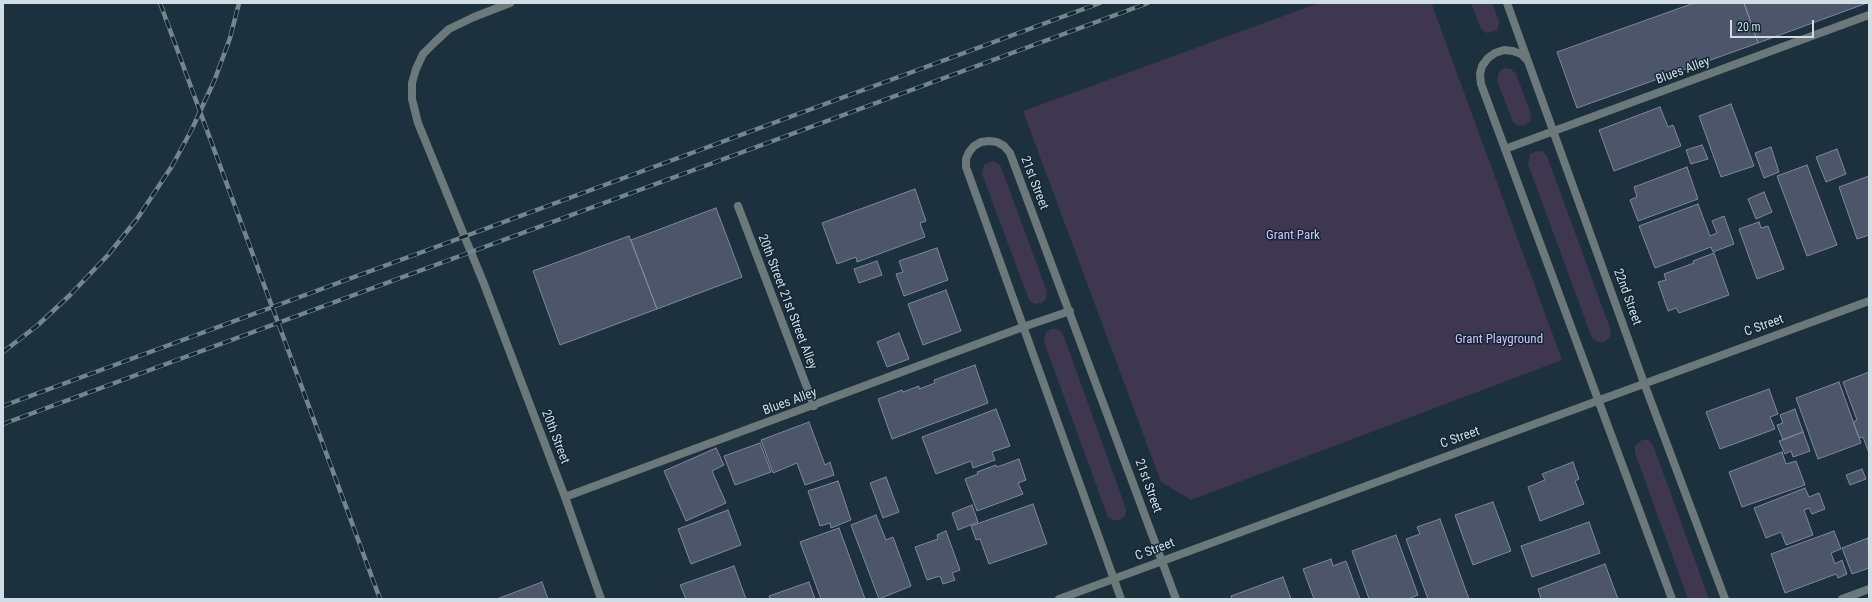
<!DOCTYPE html>
<style>
body{margin:0}
#map{position:relative;width:1872px;height:602px;overflow:hidden;background:#1c313d;font-family:"Roboto Condensed",sans-serif}
canvas{display:block}
.frame{position:absolute;inset:0;border:4px solid #d1dde5;pointer-events:none}
.scale{position:absolute;left:1730px;top:20px;width:84px;height:18px;box-sizing:border-box;border:2px solid #d1dde5;border-top:0;padding-left:5px;font-size:12px;line-height:14px;white-space:nowrap;color:#d1dde5;-webkit-text-stroke:3px #122733;paint-order:stroke}
</style>
<div id="map">
<canvas width="1872" height="602"></canvas>
<div class="frame"></div>
<div class="scale">20 m</div>
</div>
<script>
const g = document.querySelector('canvas').getContext('2d');
g.lineJoin = 'round';
function paint(path, color) { g.fillStyle = color; g.fill(path, 'evenodd'); }
const toPath = rows => new Path2D(rows.map(r => 'M' + r).join(''));
function trace(path, color, width, dash) { g.strokeStyle = color; g.lineWidth = width; g.lineCap = dash ? 'butt' : 'round'; g.setLineDash(dash || []); g.stroke(path); }
function write(font, color, halo, rows, align = 'center') {
  g.font = font + ' "Roboto Condensed",sans-serif'; g.lineWidth = 3; g.setLineDash([]); g.textBaseline = 'middle'; g.strokeStyle = halo; g.fillStyle = color; for (const [text, x, y, turn = 0] of rows) {
    g.save(); g.translate(x, y); g.rotate((+turn || 0) * Math.PI / 180); g.textAlign = isNaN(turn) ? turn : align; if (halo) g.strokeText(text, 0, 0); g.fillText(text, 0, 0); g.restore();
  }
}
paint(toPath([
 [1319,3,1438,3,1432,5,1562,360,1191,500,1161,482,1023,111],
 [1471,3,1492,3,1499,21,1498,28,1496,31,1486,33,1481,29],
 [1505,68,1511,69,1516,74,1531,114,1530,121,1525,125,1518,126,1513,122,1497,81,1499,72],
 [1536,151,1542,151,1547,156,1611,331,1609,338,1604,342,1598,342,1592,338,1528,164,1530,154],
 [993,161,999,164,1001,167,1047,292,1046,299,1041,303,1035,304,1029,300,982,174,984,165],
 [1051,329,1058,329,1063,334,1126,509,1125,516,1120,520,1113,520,1108,517,1044,342,1046,332],
 [1642,440,1648,440,1653,445,1709,599,1688,599,1635,453,1635,446]
]), '#3f374f');
const building = toPath([
 [1694,3,1744,3,1758,43,1577,108,1557,52,1694,3],
 [1744,3,1867,3,1758,43,1744,3],
 [1731,104,1754,166,1721,177,1699,116,1731,104],
 [1660,107,1668,127,1673,125,1681,146,1614,171,1599,130,1660,107],
 [1702,145,1708,159,1691,164,1686,150,1702,145],
 [1771,147,1779,172,1764,178,1755,153,1771,147],
 [1837,149,1846,174,1826,182,1816,157,1837,149],
 [1807,165,1837,245,1807,256,1777,176,1807,165],
 [1687,167,1698,199,1638,221,1630,200,1637,197,1634,187,1687,167],
 [1869,176,1869,235,1857,239,1839,187,1869,176],
 [915,189,926,221,920,223,925,237,857,262,856,257,837,264,822,223,915,189],
 [1764,192,1772,212,1756,219,1748,199,1764,192],
 [1698,204,1710,236,1717,233,1712,221,1724,216,1734,244,1713,252,1711,247,1655,268,1639,226,1698,204],
 [716,208,742,277,657,309,631,240,716,208],
 [1759,222,1761,228,1768,226,1784,269,1757,279,1739,229,1759,222],
 [629,236,657,309,560,345,533,271,629,236],
 [937,248,948,280,904,296,896,274,903,272,899,261,937,248],
 [1714,253,1729,295,1679,313,1676,308,1668,311,1658,282,1666,280,1664,274,1694,263,1693,261,1714,253],
 [877,261,882,275,859,283,854,269,877,261],
 [946,290,961,331,923,345,908,304,946,290],
 [899,333,909,359,887,367,877,342,899,333],
 [975,365,988,403,892,439,878,399,902,390,903,392,919,386,919,389,935,383,934,380,975,365],
 [1869,372,1869,453,1863,437,1859,438,1853,422,1857,420,1843,382,1869,372],
 [1839,382,1861,443,1818,459,1796,398,1839,382],
 [1769,389,1778,414,1770,417,1775,429,1720,449,1706,412,1769,389],
 [996,409,1010,446,992,452,995,460,973,468,971,461,936,474,922,437,996,409],
 [1795,409,1803,432,1783,440,1777,425,1783,423,1780,415,1795,409],
 [809,422,825,465,830,462,834,475,805,485,797,463,773,473,761,440,809,422],
 [1803,432,1810,451,1793,457,1791,451,1785,454,1779,441,1803,432],
 [760,443,771,472,735,485,724,456,760,443],
 [716,448,724,465,712,471,726,503,686,521,664,471,716,448],
 [1782,452,1786,464,1796,461,1805,485,1742,507,1729,472,1782,452],
 [1019,459,1026,480,1018,483,1023,494,977,511,965,479,978,474,977,472,996,465,997,467,1019,459],
 [1573,462,1579,479,1575,481,1584,504,1540,521,1528,487,1545,480,1542,474,1573,462],
 [1862,469,1866,479,1850,485,1846,475,1862,469],
 [886,477,899,512,883,518,870,483,886,477],
 [838,481,851,520,831,528,830,523,820,526,808,491,838,481],
 [1805,488,1809,497,1819,493,1825,509,1812,514,1809,508,1804,510,1813,535,1786,545,1781,532,1766,538,1754,508,1805,488],
 [1493,502,1511,551,1473,565,1455,515,1493,502],
 [1033,504,1047,544,989,564,980,539,976,540,971,526,1033,504],
 [972,505,978,522,958,530,952,513,972,505],
 [728,510,741,545,691,564,678,529,728,510],
 [876,515,886,540,893,537,911,586,879,599,851,525,876,515],
 [1440,519,1469,599,1428,599,1406,539,1420,534,1417,527,1440,519],
 [1589,522,1600,553,1532,577,1521,546,1589,522],
 [839,528,865,599,821,599,800,542,839,528],
 [946,531,960,570,952,573,955,580,943,584,940,576,927,580,915,547,938,539,937,535,946,531],
 [1834,531,1841,549,1831,553,1835,564,1842,560,1847,574,1838,578,1836,574,1785,593,1771,554,1834,531],
 [1396,535,1418,595,1408,599,1369,599,1352,551,1396,535],
 [1868,538,1869,568,1852,574,1842,548,1868,538],
 [1331,559,1333,566,1346,561,1360,599,1314,599,1303,569,1331,559],
 [1605,564,1618,599,1541,599,1538,589,1605,564],
 [734,566,746,599,686,599,680,585,734,566],
 [1283,577,1291,599,1232,599,1231,596,1283,577],
 [542,582,548,599,497,599,542,582],
 [809,582,815,599,770,599,769,596,809,582]
]);
paint(building, '#4c5569');
trace(building, '#7e889e', 1);
trace(toPath([
 [1505,149,1869,15],
 [738,206,814,406],
 [565,497,1023,327],
 [1842,599,1869,589]
]), '#6b797a', 8);
trace(toPath([
 [510,3,474,17,449,29,435,42,423,54,416,69,412,83,412,99,418,123,484,284,565,497,601,599],
 [1507,3,1644,383,1725,599],
 [1527,60,1521,54,1513,51,1504,50,1495,53,1488,58,1482,66,1480,74,1481,84,1672,599],
 [1023,327,1070,311],
 [1059,599,1869,301],
 [1121,599,966,167,966,159,969,152,974,146,981,142,989,141,997,142,1004,146,1010,153,1176,599]
]), '#6b797a', 8);
const rail = toPath([
 [160,3,380,599],
 [3,352,38,325,70,295,108,255,137,219,172,166,192,129,215,79,230,38,239,3],
 [3,406,1100,3],
 [3,424,1148,3]
]);
trace(rail, '#74858f', 4.5);
trace(rail, '#122733', 3, [9]);
write('13px', '#d1dde5', '#122733', [
 ["Blues Alley",1683,71,-20],
 ["21st Street",1034,183,69],
 ["22nd Street",1627,297,70],
 ["20th Street 21st Street Alley",787,302,69],
 ["C Street",1764,326,-20],
 ["Blues Alley",790,402,-20],
 ["20th Street",555,437,69],
 ["C Street",1460,438,-20],
 ["21st Street",1148,486,70],
 ["C Street",1155,550,-21]
]);
write('13px', '#d3c1fc', '#122733', [
 ["Grant Park",1293,236],
 ["Grant Playground",1499,340]
]);
</script>
